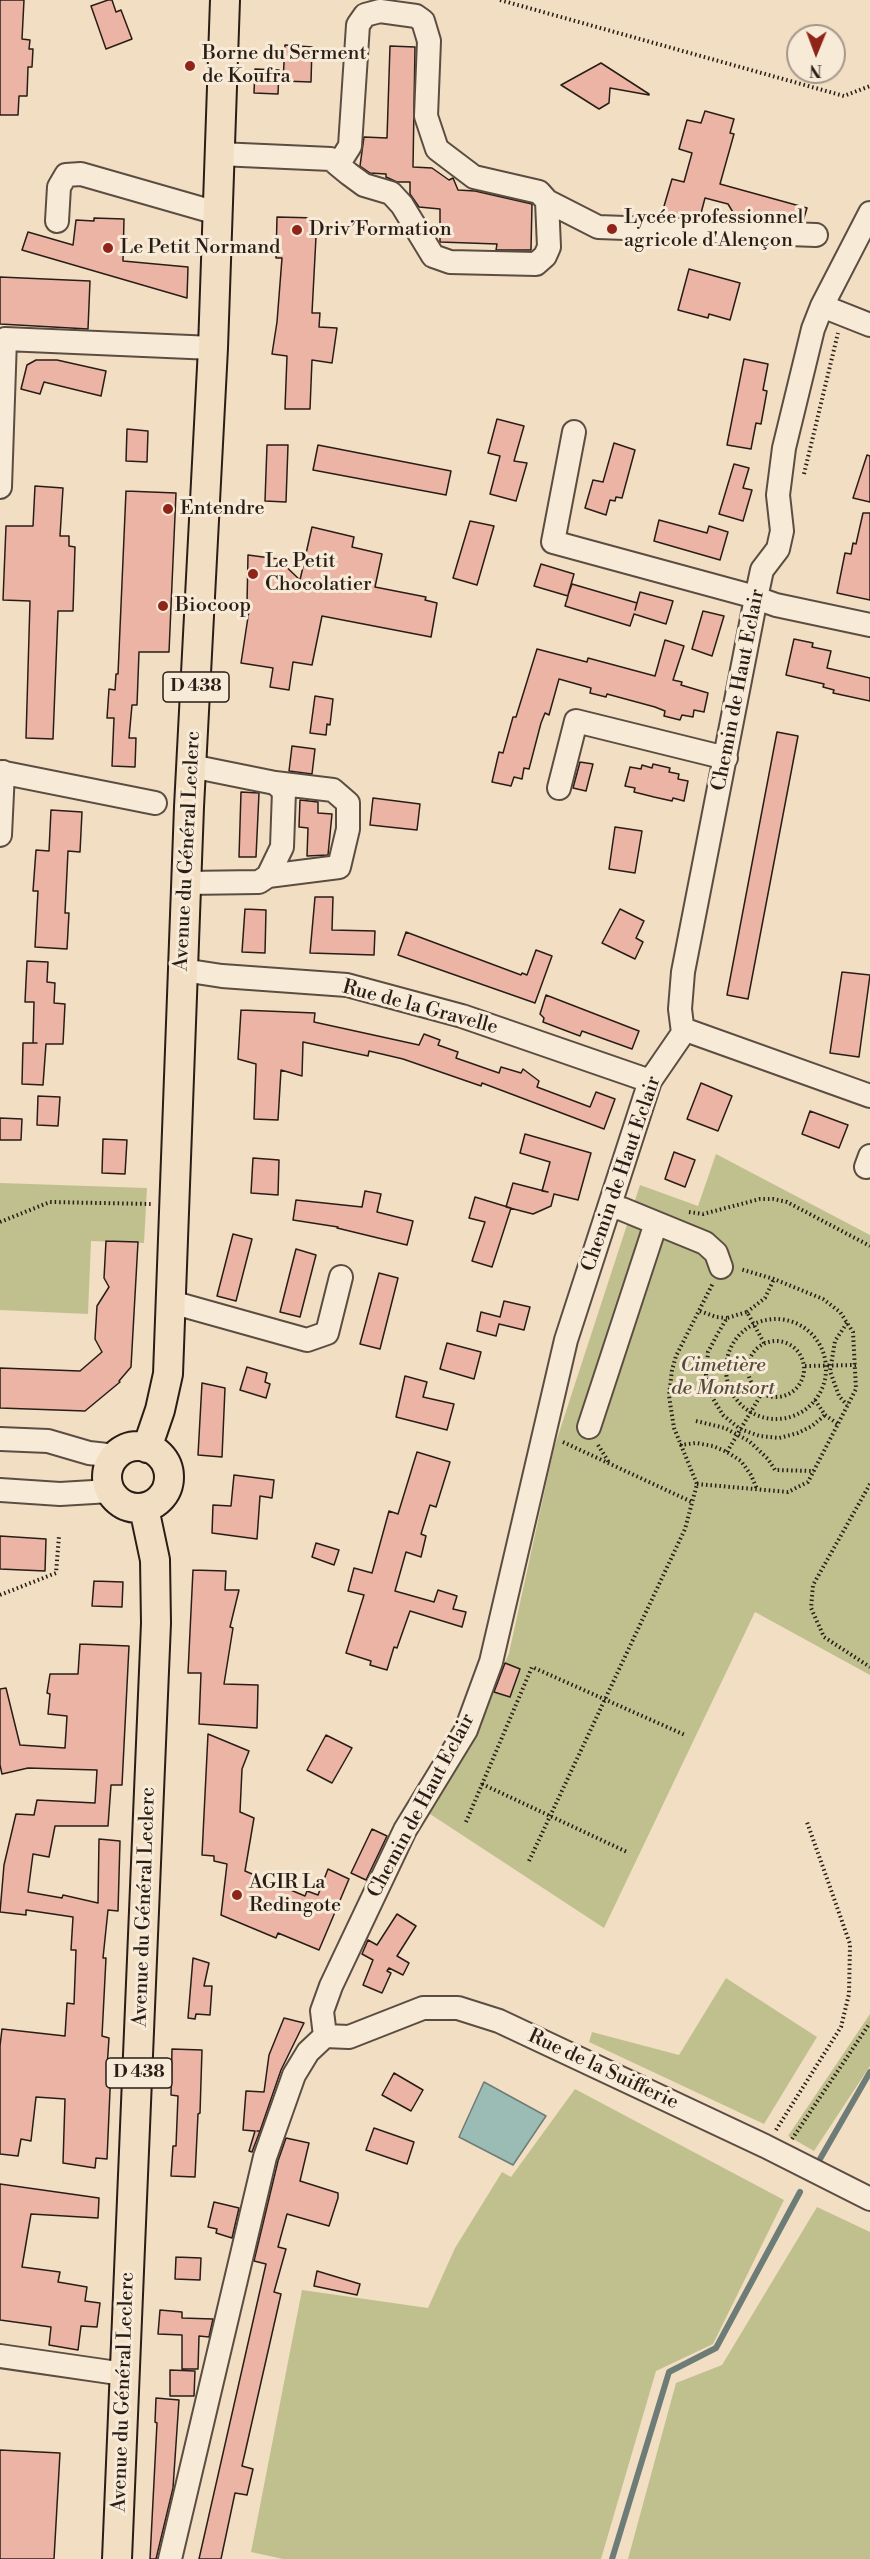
<!DOCTYPE html>
<meta charset="utf-8">
<style>
body{margin:0}
#map{position:relative;width:870px;height:2559px;overflow:hidden;background:#f2dec2;font-family:"Libre Bodoni",serif}
canvas{display:block}
.north{position:absolute;left:786px;top:24px;width:60px;height:60px;box-sizing:border-box;background:#f7ead7;border:2px solid #a5988a;border-radius:50%;rotate:181deg;font-size:16px;font-weight:700;line-height:24px;text-align:center;color:#291d17}
.north::after{content:'';display:block;margin:auto;width:21px;height:27px;background:#8f2418;clip-path:polygon(50% 0,100% 100%,50% 72%,0 100%)}
</style>
<div id="map">
<canvas width="870" height="2559"></canvas>
<div class="north">N</div>
</div>
<script>
const g = document.querySelector('canvas').getContext('2d');
g.lineJoin = 'round';
function paint(path, color) { g.fillStyle = color; g.fill(path, 'evenodd'); }
const toPath = rows => new Path2D(rows.map(r => 'M' + r).join(''));
function trace(path, color, width, dash) { g.strokeStyle = color; g.lineWidth = width; g.lineCap = dash ? 'butt' : 'round'; g.setLineDash(dash || []); g.stroke(path); }
function write(font, color, halo, rows, align = 'center') {
  g.font = font + ' "Libre Bodoni",serif'; g.lineWidth = 6; g.setLineDash([]); g.textBaseline = 'middle'; g.strokeStyle = halo; g.fillStyle = color; for (const [text, x, y, turn = 0] of rows) {
    g.save(); g.translate(x, y); g.rotate((+turn || 0) * Math.PI / 180); g.textAlign = isNaN(turn) ? turn : align; if (halo) g.strokeText(text, 0, 0); g.fillText(text, 0, 0); g.restore();
  }
}
paint(toPath([
 [716,1154,870,1235,870,1675,755,1612,604,1928,430,1814,470,1747,509,1653,554,1448,640,1185,698,1206],
 [0,1183,147,1188,144,1243,91,1241,88,1314,0,1310],
 [726,1978,817,2037,764,2124,589,2042,592,2032,679,2055],
 [870,2014,870,2066,814,2151,788,2136],
 [575,2089,784,2200,713,2344,656,2371,601,2559,283,2559,251,2552,302,2290,428,2308,455,2248,502,2172,511,2177],
 [817,2207,870,2232,870,2559,628,2559,676,2383,722,2365]
]), '#c0c08f');
const water = toPath([
 [484,2082,546,2116,513,2165,459,2137,484,2082]
]);
paint(water, '#9bbcb5');
trace(water, '#6d7c76', 1.5);
trace(toPath([
 [820,2159,870,2072],
 [612,2559,669,2372,716,2348,800,2192]
]), '#6d7c76', 6);
const building = toPath([
 [0,0,24,0,22,39,30,40,29,49,33,49,32,67,28,67,27,96,19,96,18,115,0,115,0,0],
 [108,0,112,0,116,12,121,10,132,39,106,49,91,6,108,0],
 [285,45,312,47,311,82,283,81,285,45],
 [390,46,415,47,413,167,432,168,449,180,453,178,458,190,475,191,532,204,531,250,496,250,497,244,440,242,440,209,419,207,410,194,410,182,397,182,386,177,386,174,370,173,360,166,364,137,387,138,390,46],
 [601,63,649,94,649,95,610,88,609,103,599,109,561,85,601,63],
 [255,69,279,70,278,94,254,93,255,69],
 [705,111,734,119,730,133,734,134,720,184,807,208,803,221,737,219,728,204,705,198,700,217,674,216,662,213,672,179,684,182,692,153,679,149,687,120,701,123,705,111],
 [277,217,317,218,312,313,320,313,319,327,337,328,332,363,312,360,310,409,285,409,287,356,272,354,277,322,282,258,276,258,277,217],
 [94,218,124,219,123,261,188,267,187,298,22,250,28,232,73,245,76,220,94,221,94,218],
 [689,269,740,283,730,320,709,314,708,318,678,310,689,269],
 [0,277,90,281,88,329,0,324,0,277],
 [744,359,768,364,763,390,767,391,761,424,756,423,751,449,727,445,744,359],
 [36,360,57,360,106,371,101,396,44,382,40,394,21,389,27,365,36,360],
 [497,419,524,426,514,461,527,463,516,501,490,494,500,456,488,453,497,419],
 [127,429,148,431,147,462,126,461,127,429],
 [614,443,635,450,622,498,616,497,615,501,610,500,606,515,585,508,593,480,603,482,614,443],
 [267,445,288,445,286,502,265,501,267,445],
 [318,445,451,471,446,495,313,470,318,445],
 [867,455,870,456,870,502,853,498,867,455],
 [734,464,749,468,743,488,752,490,743,521,719,514,734,464],
 [35,486,63,488,60,536,69,536,69,546,75,547,73,611,58,611,53,739,26,738,30,601,3,600,6,526,33,526,35,486],
 [126,491,176,493,169,652,139,652,137,705,132,705,129,738,136,738,135,767,112,766,114,718,107,718,109,689,115,690,116,674,118,674,126,491],
 [863,513,870,513,870,600,837,593,845,553,851,554,853,543,856,544,863,513],
 [659,520,707,533,709,526,728,532,720,560,654,541,659,520],
 [470,521,494,526,477,585,453,578,470,521],
 [312,527,354,537,352,547,382,554,375,587,426,597,425,600,437,603,431,637,322,616,312,665,293,662,289,690,270,687,273,668,241,663,250,604,247,604,248,555,278,559,300,580,312,527],
 [541,564,574,574,568,595,572,584,637,603,635,610,640,592,673,601,666,624,634,614,630,626,565,606,568,596,534,586,541,564],
 [703,611,724,616,712,656,692,649,703,611],
 [794,639,813,643,812,647,831,651,827,668,870,678,870,701,833,693,834,690,823,687,824,684,786,675,794,639],
 [665,640,684,646,673,680,682,682,681,685,708,693,704,712,694,710,693,717,682,715,680,720,664,716,665,711,655,707,607,694,606,697,590,693,591,688,559,679,549,715,545,713,541,723,529,769,524,768,522,779,514,777,511,786,492,782,499,752,503,753,513,717,516,717,537,649,587,662,588,658,655,676,665,640],
 [315,696,333,699,330,725,327,724,326,735,310,733,315,696],
 [777,732,798,736,748,999,727,995,777,732],
 [292,746,315,749,312,774,289,771,292,746],
 [580,762,593,764,586,791,573,788,580,762],
 [653,764,670,768,669,772,679,774,678,779,688,781,684,801,673,798,672,801,654,797,634,792,635,788,625,786,630,767,641,769,642,765,652,768,653,764],
 [241,792,259,793,256,857,239,857,241,792],
 [373,798,420,804,417,830,370,825,373,798],
 [300,800,318,802,318,813,332,814,328,855,307,856,308,828,299,827,300,800],
 [51,810,82,812,80,852,68,851,65,913,69,913,67,949,35,947,38,891,33,891,36,850,49,851,51,810],
 [615,827,642,831,635,873,609,869,615,827],
 [315,897,333,897,332,930,375,931,374,955,310,953,315,897],
 [245,909,266,910,265,953,242,952,245,909],
 [620,909,644,921,636,938,643,942,635,959,602,943,620,909],
 [406,932,521,975,522,973,527,975,536,950,552,956,535,1003,398,955,406,932],
 [27,961,48,962,47,982,55,983,54,1003,65,1004,63,1044,46,1044,43,1085,22,1084,23,1043,37,1043,33,1043,34,1002,25,1002,27,961],
 [842,972,870,975,859,1057,830,1053,842,972],
 [546,995,639,1031,632,1049,582,1031,580,1036,543,1022,544,1018,540,1014,546,995],
 [241,1010,315,1013,314,1022,419,1045,424,1034,440,1040,438,1045,458,1052,456,1058,499,1073,501,1067,521,1073,523,1069,539,1081,537,1087,590,1107,596,1092,615,1099,604,1129,482,1083,481,1086,403,1059,369,1051,368,1056,303,1042,302,1076,281,1070,278,1120,254,1119,256,1064,238,1059,241,1010],
 [701,1083,732,1096,718,1131,687,1119,701,1083],
 [38,1096,60,1097,58,1126,37,1125,38,1096],
 [810,1111,848,1125,839,1148,802,1134,810,1111],
 [0,1118,22,1119,21,1140,0,1140,0,1118],
 [525,1134,591,1153,578,1200,554,1194,551,1206,533,1214,506,1207,513,1183,548,1192,542,1191,550,1162,520,1153,525,1134],
 [103,1139,127,1140,125,1174,102,1173,103,1139],
 [674,1152,695,1160,685,1187,665,1179,674,1152],
 [253,1158,279,1160,278,1195,251,1193,253,1158],
 [365,1191,381,1194,377,1212,413,1221,407,1245,337,1228,338,1227,293,1220,296,1200,362,1207,365,1191],
 [475,1197,511,1208,492,1267,472,1261,485,1222,469,1218,475,1197],
 [233,1234,252,1239,236,1301,217,1296,233,1234],
 [106,1241,138,1242,131,1367,119,1381,120,1382,85,1411,0,1408,0,1368,80,1371,102,1352,95,1339,97,1306,109,1287,104,1278,106,1241],
 [296,1249,316,1255,300,1317,280,1312,296,1249],
 [379,1273,398,1278,380,1349,360,1344,379,1273],
 [504,1301,530,1307,524,1330,499,1324,496,1336,477,1331,481,1312,500,1317,504,1301],
 [447,1343,481,1352,474,1379,440,1369,447,1343],
 [247,1367,267,1373,265,1382,270,1384,266,1398,240,1390,247,1367],
 [405,1376,427,1382,423,1397,454,1404,447,1430,396,1417,405,1376],
 [202,1383,225,1388,222,1457,198,1455,202,1383],
 [417,1452,450,1462,436,1507,430,1505,421,1534,426,1536,421,1557,406,1552,395,1591,434,1602,438,1590,457,1596,453,1609,466,1612,462,1627,410,1611,397,1648,394,1647,387,1670,370,1665,371,1661,346,1653,364,1595,348,1591,354,1568,372,1573,389,1511,398,1514,417,1452],
 [234,1475,274,1480,272,1498,260,1496,257,1539,212,1533,213,1505,231,1506,234,1475],
 [0,1536,46,1539,45,1571,0,1569,0,1536],
 [316,1543,339,1550,334,1565,312,1557,316,1543],
 [193,1570,226,1571,225,1590,239,1590,230,1627,233,1628,224,1684,258,1685,257,1728,199,1724,201,1673,188,1673,193,1570],
 [94,1581,123,1582,122,1607,92,1606,94,1581],
 [80,1644,129,1646,122,1785,111,1785,108,1826,55,1826,49,1857,33,1854,28,1892,62,1898,63,1895,98,1903,99,1839,120,1841,118,1911,108,1910,103,1958,106,1958,102,2036,109,2038,107,2068,111,2068,107,2159,96,2158,95,2168,63,2163,65,2099,36,2097,31,2141,21,2139,18,2156,0,2154,0,2046,2,2029,65,2036,67,2003,74,2004,76,1950,71,1950,73,1917,26,1910,26,1915,0,1912,4,1865,16,1814,34,1815,37,1800,95,1803,97,1770,28,1768,2,1774,0,1765,0,1689,6,1688,20,1745,65,1748,67,1716,48,1714,50,1694,47,1693,50,1674,78,1674,80,1644],
 [505,1663,520,1669,510,1697,494,1692,505,1663],
 [208,1734,249,1751,242,1769,240,1812,254,1818,245,1871,305,1896,307,1891,318,1895,328,1869,349,1879,319,1950,278,1933,276,1938,221,1915,227,1864,214,1861,214,1856,202,1855,208,1734],
 [326,1735,352,1748,332,1783,307,1770,326,1735],
 [372,1829,387,1836,366,1880,351,1873,372,1829],
 [397,1914,416,1926,397,1956,409,1963,403,1975,389,1968,387,1971,391,1973,382,1993,363,1985,373,1960,362,1954,368,1940,377,1945,397,1914],
 [193,1958,209,1963,204,1986,212,1986,210,2015,196,2014,195,2019,188,2018,193,1958],
 [284,2018,304,2023,281,2070,260,2131,257,2131,260,2131,252,2152,249,2151,255,2131,243,2130,246,2091,264,2092,269,2055,284,2018],
 [172,2049,202,2050,200,2113,198,2114,195,2177,171,2176,173,2146,176,2146,178,2096,171,2095,172,2049],
 [394,2073,423,2090,411,2111,382,2095,394,2073],
 [374,2128,414,2142,407,2164,366,2150,374,2128],
 [286,2138,309,2143,300,2181,338,2193,338,2198,329,2226,287,2214,278,2247,286,2249,274,2292,281,2294,242,2466,253,2469,247,2495,235,2493,221,2559,199,2559,266,2264,254,2261,278,2161,286,2138],
 [0,2184,99,2198,98,2218,31,2214,22,2267,60,2272,58,2282,87,2287,85,2301,100,2303,97,2327,81,2326,78,2350,49,2345,51,2327,0,2320,0,2184],
 [214,2202,239,2208,232,2238,216,2233,217,2229,208,2227,214,2202],
 [176,2257,201,2258,200,2280,175,2279,176,2257],
 [317,2271,360,2284,357,2295,314,2286,317,2271],
 [160,2310,182,2312,182,2318,213,2319,209,2337,199,2336,198,2369,182,2369,182,2335,158,2334,160,2310],
 [170,2370,195,2371,194,2396,170,2396,170,2370],
 [156,2398,179,2400,173,2488,156,2559,150,2559,157,2423,155,2422,156,2398],
 [0,2450,60,2453,54,2559,0,2559,0,2450]
]);
paint(building, '#ecb4a4');
trace(building, '#291d17', 1.5);
const minor = toPath([
 [219,154,331,159,338,165,349,174,364,185,391,193,402,205,433,256,450,262,536,264,545,256,549,247,547,201,539,192,474,177,437,149,426,116,429,41,423,21,416,16,380,11,365,15,358,25,350,146,338,165],
 [547,201,598,227,816,235],
 [57,221,59,187,66,175,81,174,217,213],
 [822,306,870,325],
 [574,432,553,542,748,595,776,605,870,625],
 [0,487,5,339,213,348],
 [0,772,155,803],
 [559,788,576,721,726,758],
 [0,835,3,772],
 [268,876,339,867,348,829,348,803,333,790,275,783],
 [186,883,259,882,268,876,282,847,284,791,275,783,191,766],
 [183,970,222,976,347,985,462,1016,650,1081],
 [683,1029,870,1096],
 [866,1167,870,1156],
 [610,1207,622,1209,705,1243,716,1253,721,1267],
 [171,1302,307,1340,327,1333,341,1277],
 [589,1427,656,1223],
 [0,1439,48,1441,89,1453,116,1456],
 [0,1490,60,1494,110,1491],
 [325,2036,349,2037,423,2008,458,2008,499,2021,765,2146,870,2199],
 [0,2356,124,2374],
 [170,2559,265,2157,294,2075,308,2052,325,2036,322,2011,331,1986,405,1830,466,1730,491,1662,566,1340,650,1081,683,1033,680,1009,683,972,756,598,762,570,778,549,782,531,778,495,784,448,813,329,822,306,870,213]
]);
const major = toPath([
 '107 1477a31 31 0 1 1 62 0a31 31 0 1 1-62 0Z',
 [147,1448,160,1410,168,1374,189,807,213,348,225,0],
 [117,2559,156,1623,155,1560,144,1508]
]);
trace(minor, '#5b4d42', 26);
trace(major, '#291d17', 32);
trace(toPath([
 [500,0,844,96,870,86],
 [804,474,838,333],
 [689,1212,703,1214,760,1199,773,1199,787,1202,870,1246],
 [0,1222,50,1202,151,1204],
 [700,1311,716,1317,727,1318],
 [747,1312,765,1298,774,1279],
 '726 1369a50 50 0 1 1 100 0a50 50 0 1 1-100 0Z',
 [847,1323,835,1341,830,1371,839,1396,847,1405],
 '748 1369a28 28 0 1 1 56 0a28 28 0 1 1-56 0Z',
 [764,1343,747,1312,727,1318,718,1333,708,1352,706,1375,712,1397,723,1415,740,1429,760,1436,779,1438,798,1433,812,1426,825,1415],
 [805,1366,856,1365],
 [815,1400,825,1415,838,1424],
 [696,1421,725,1428,749,1441,768,1459,775,1470,814,1471],
 [563,1442,692,1502],
 [598,1445,610,1464],
 [680,1445,696,1443,713,1446,727,1452,741,1461,751,1475,757,1489],
 [727,1452,762,1393],
 [697,1484,788,1492,808,1482,856,1389,853,1332,840,1312,823,1299,774,1279,740,1269],
 [870,1484,813,1585,811,1608,824,1637,870,1667],
 [0,1595,56,1573,59,1536],
 [482,1784,627,1852],
 [466,1822,532,1667,685,1735],
 [529,1861,685,1529,697,1484,674,1428,669,1396,672,1370,676,1356,713,1283],
 [776,2130,841,2027,849,1994,850,1944,807,1822],
 [792,2139,870,2023]
]), '#291d17', 4, [1.5, 3]);
trace(minor, '#f7ead7', 22);
trace(major, '#f2dec2', 28);
for (const [x, y, r, color] of [
 [190,66,6,"#8f2418"],
 [612,229,6,"#8f2418"],
 [297,230,6,"#8f2418"],
 [108,248,6,"#8f2418"],
 [168,509,6,"#8f2418"],
 [253,574,6,"#8f2418"],
 [163,606,6,"#8f2418"],
 [237,1895,6,"#8f2418"]
]) { const dot = new Path2D(); dot.arc(x, y, r, 0, 2 * Math.PI); g.fillStyle = color; g.fill(dot); trace(dot, '#f7ead7', 2); }
for (const [x, y, w] of [
 [196,687,66],
 [139,2073,66]
]) { const box = new Path2D(); box.roundRect(x - w / 2, y - 15, w, 30, 4.5); g.fillStyle = '#f7ead7'; g.fill(box); trace(box, '#291d17', 1.5); }
write('bold 18px', '#291d17', null, [
 ["D 438",196,687],
 ["D 438",139,2073]
]);
write('20px', '#291d17', '#f7ead7', [
 ["Borne du Serment",202,54],
 ["de Koufra",202,77],
 ["Lycée professionnel",624,218],
 ["agricole d'Alençon",624,241],
 ["Driv’Formation",309,230],
 ["Le Petit Normand",120,248],
 ["Entendre",180,509],
 ["Le Petit",265,562],
 ["Chocolatier",265,585],
 ["Biocoop",175,606],
 ["AGIR La",249,1883],
 ["Redingote",249,1906]
], 'left');
write('20px', '#291d17', '#f7ead7', [
 ["Chemin de Haut Eclair",739,690,-79],
 ["Avenue du Général Leclerc",188,851,-87],
 ["Rue de la Gravelle",420,1008,15],
 ["Chemin de Haut Eclair",622,1174,-71],
 ["Chemin de Haut Eclair",422,1806,-62],
 ["Avenue du Général Leclerc",145,1907,-88],
 ["Rue de la Suifferie",603,2070,25],
 ["Avenue du Général Leclerc",124,2392,-88]
]);
write('italic 20px', '#564e3b', '#f7ead7', [
 ["Cimetière",723,1366],
 ["de Montsort",723,1389]
]);
</script>
